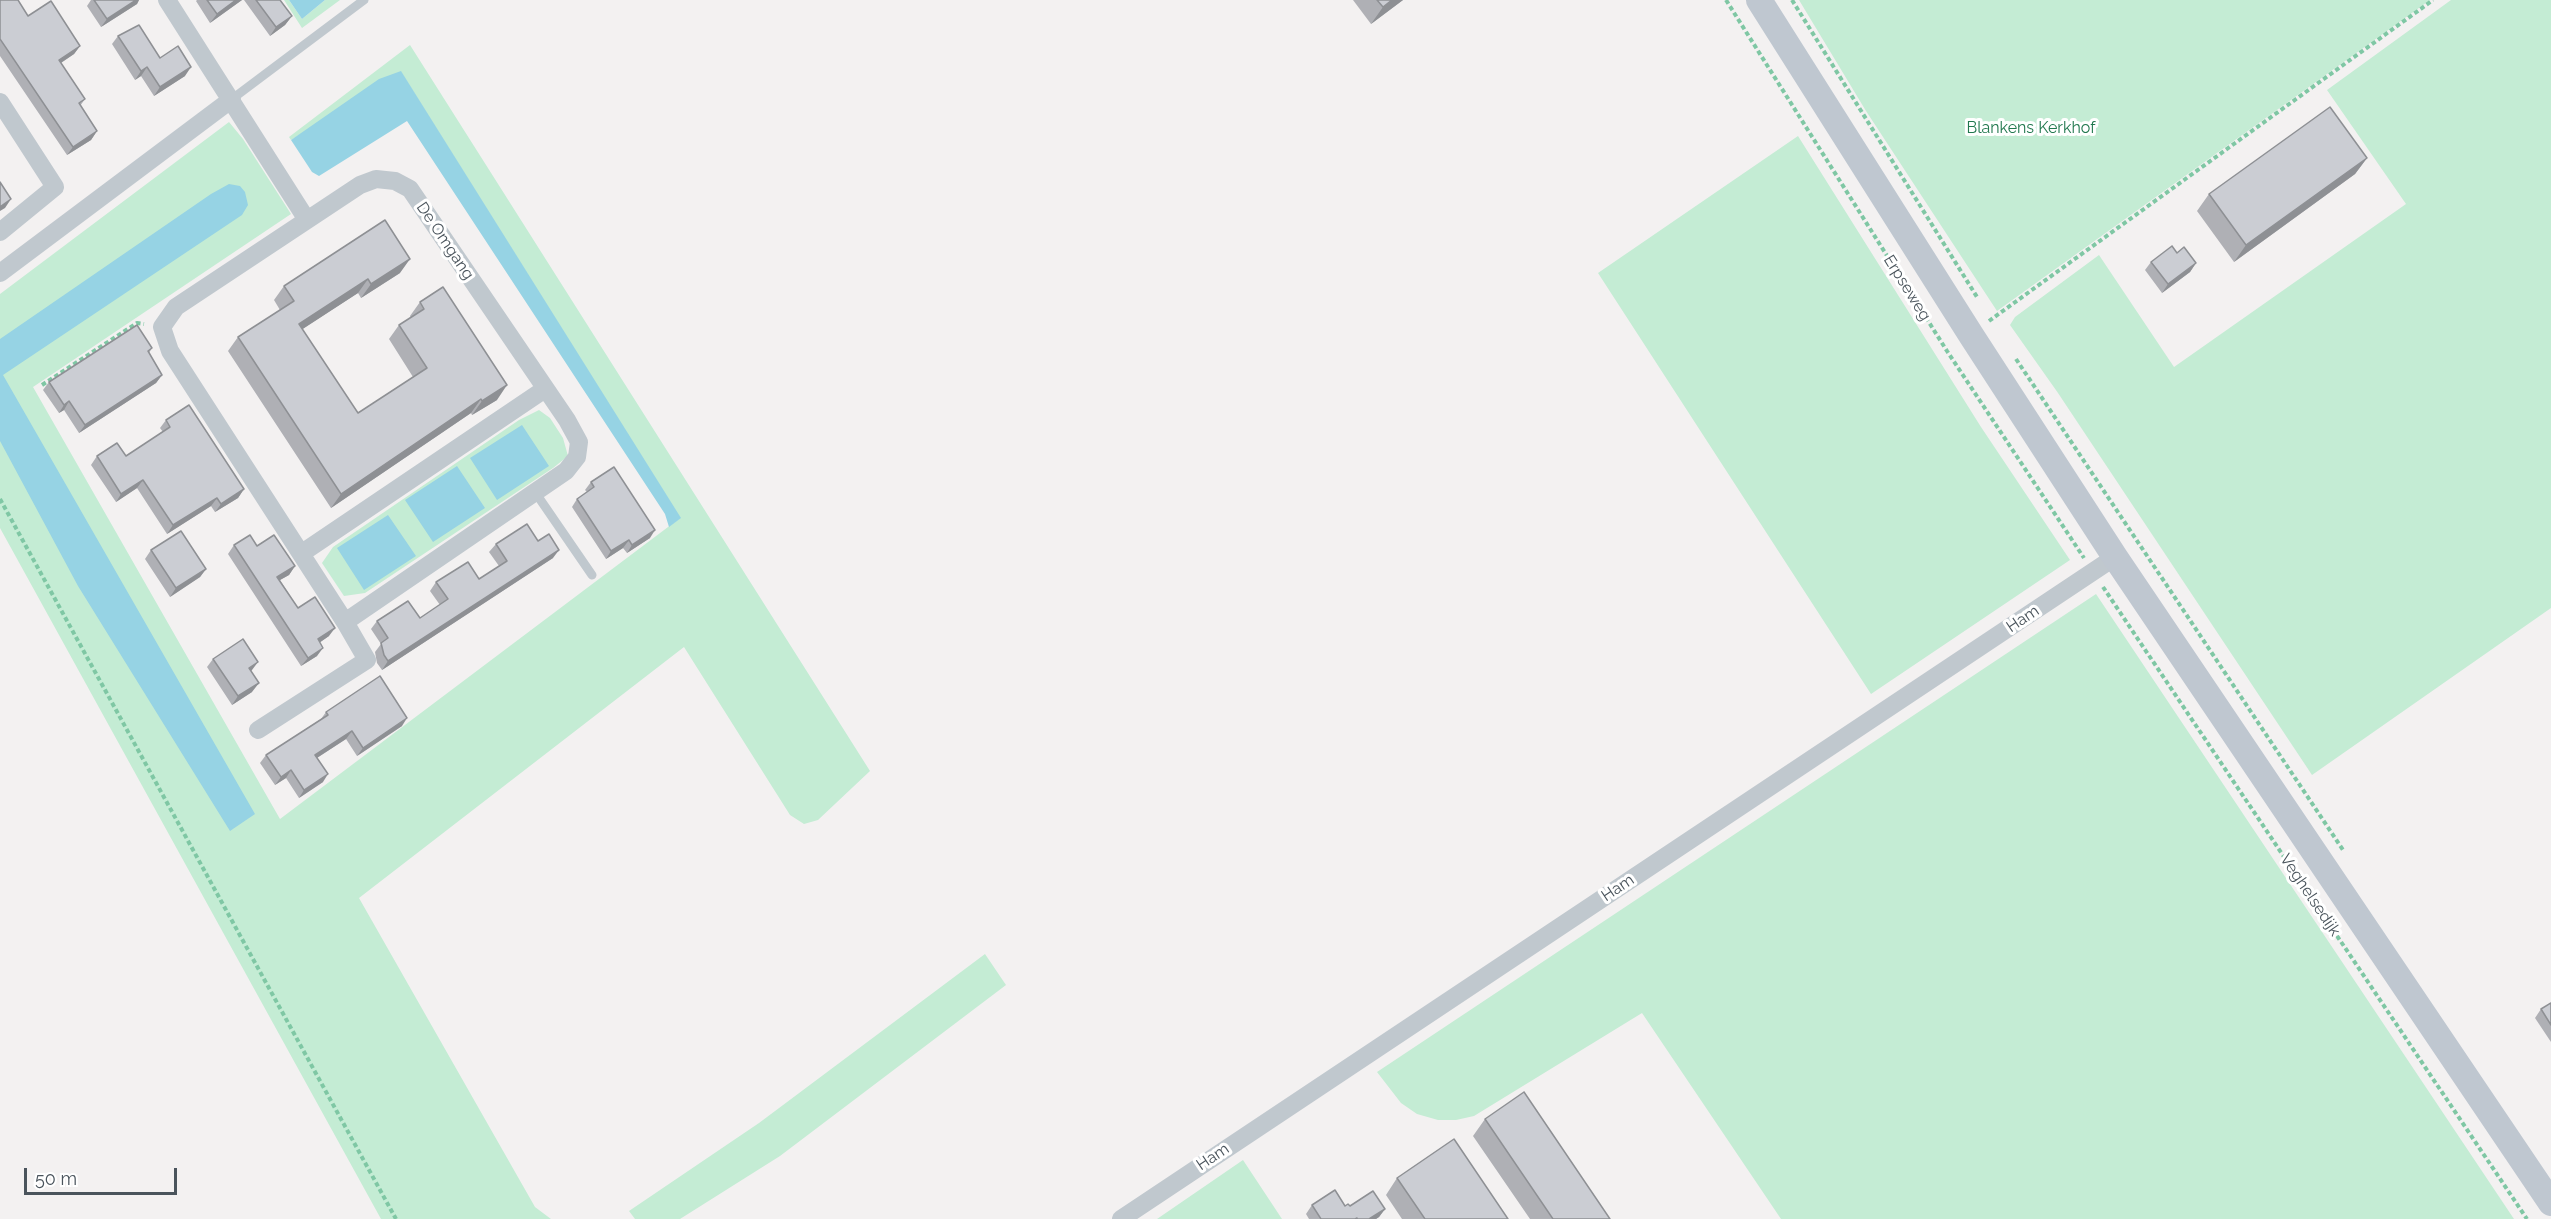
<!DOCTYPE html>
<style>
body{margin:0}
#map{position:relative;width:2551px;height:1219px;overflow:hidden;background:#f3f1f1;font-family:Raleway,sans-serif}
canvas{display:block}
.scale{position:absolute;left:24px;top:1168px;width:153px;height:27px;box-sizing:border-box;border:3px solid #4a545c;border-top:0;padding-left:8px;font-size:18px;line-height:21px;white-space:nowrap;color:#4a545c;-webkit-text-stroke:4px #fff;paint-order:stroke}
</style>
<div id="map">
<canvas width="2551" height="1219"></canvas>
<div class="scale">50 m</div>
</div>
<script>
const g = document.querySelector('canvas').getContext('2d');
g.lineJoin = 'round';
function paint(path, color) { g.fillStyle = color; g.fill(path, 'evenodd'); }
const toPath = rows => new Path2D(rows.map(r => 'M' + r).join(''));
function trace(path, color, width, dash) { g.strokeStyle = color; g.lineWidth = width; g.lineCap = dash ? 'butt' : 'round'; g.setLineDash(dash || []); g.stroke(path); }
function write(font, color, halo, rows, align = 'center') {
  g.font = font + ' Raleway,sans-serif'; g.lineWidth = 6; g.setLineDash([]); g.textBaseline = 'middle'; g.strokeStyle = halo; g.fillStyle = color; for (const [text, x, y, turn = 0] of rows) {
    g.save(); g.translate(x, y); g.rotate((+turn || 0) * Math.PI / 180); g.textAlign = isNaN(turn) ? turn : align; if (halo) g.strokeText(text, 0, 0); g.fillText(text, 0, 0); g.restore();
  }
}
paint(toPath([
 [284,0,289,0,302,19,325,0,340,0,302,28],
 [1799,0,2430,0,1997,311,1866,111],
 [2451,0,2551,0,2551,608,2312,775,2058,393,2010,325,2015,317,2099,255,2174,367,2406,204,2327,90],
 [410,45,870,771,818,820,804,824,790,815,684,647,359,898,535,1207,551,1219,381,1219,0,528,0,294,229,122,243,139,291,214,33,387,280,819,680,518,401,72,291,140,289,137],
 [1798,136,1981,427,2070,560,1871,694,1598,273],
 [539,410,550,418,563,438,568,456,553,468,365,593,344,596,322,563,333,547,519,420],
 [2096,594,2514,1219,1781,1219,1642,1013,1474,1116,1456,1120,1438,1120,1417,1114,1401,1103,1377,1072],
 [985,954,1006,985,780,1156,680,1219,635,1219,629,1211,759,1123],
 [1243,1160,1282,1219,1157,1219]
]), '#c4ecd4');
paint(toPath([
 [289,0,325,0,302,19],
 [401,71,681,518,669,527,665,514,407,121,319,176,312,172,291,140,379,79],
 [229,184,240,186,245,192,248,205,242,215,3,375,255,814,230,831,78,586,0,441,0,339,211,194],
 [522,425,549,466,497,500,470,458],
 [457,466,485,508,433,542,405,500],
 [388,515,416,556,364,590,337,548]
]), '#96d3e4');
trace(toPath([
 [1726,0,1947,351,2084,558],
 [1792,0,1977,297],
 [1989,321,2433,0],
 [2016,359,2343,850],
 [42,385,137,323,144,324],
 [0,499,396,1219],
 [2103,587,2527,1219]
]), '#7fc7a4', 4, [4.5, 3]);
trace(toPath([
 [232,99,364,0],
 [535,492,592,575]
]), '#c0c8ce', 9);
trace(toPath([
 [167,0,307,220],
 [0,102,55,187,0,232],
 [376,179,395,181,410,189,567,420,579,442,577,457,566,471,345,622,170,351,162,327,176,307,360,185,376,179],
 [0,273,232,99],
 [302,553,545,389],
 [258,730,367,660,345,622],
 [1121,1219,2115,557]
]), '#c0c8ce', 18);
trace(toPath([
 [1759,0,1971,335,2115,557,2551,1203]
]), '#bfc7d0', 26);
paint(toPath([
 [0,0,80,46,74,54,61,63,85,99,80,106,97,131,91,140,67,155,0,56],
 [91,0,139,0,137,4,101,27,87,6],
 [197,0,242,0,210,23,196,1],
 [244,0,280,0,292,16,285,25,270,36],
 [1353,0,1403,0,1371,24],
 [118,36,160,58,185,76,154,96,141,76,135,80,112,44],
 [2367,158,2355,174,2234,262,2197,211,2209,194],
 [2177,253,2196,263,2190,272,2162,293,2145,270,2151,262],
 [400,273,361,298,358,293,302,329,358,413,413,377,389,339,399,325,411,318,410,316,420,302,497,400,472,415,471,413,331,508,228,351,238,337,280,310,274,300,284,286],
 [152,348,149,353,162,375,156,383,79,433,64,410,59,413,43,390,49,382],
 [166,420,244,489,238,498,215,512,211,506,167,534,137,488,116,502,91,465,97,456,126,456,163,432,160,428],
 [591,482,650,538,627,553,623,548,606,559,572,507,577,499,587,492,585,490],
 [538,541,553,558,382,670,377,663,375,652,381,644,371,629,377,621,420,618,440,605,430,591,436,582,479,579,499,566,489,552,496,544],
 [234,545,257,546,295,566,289,575,280,580,298,608,329,636,320,642,317,656,301,666,228,554],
 [151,550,206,569,200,577,170,597,145,559],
 [213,659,252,670,251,671,252,692,232,705,207,667],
 [326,712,402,726,357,756,346,739,317,758,323,782,299,798,286,778,275,785,260,763,266,755,321,719],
 [2551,1003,2551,1042,2535,1018,2541,1009],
 [1485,1119,1610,1219,1530,1219,1473,1136],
 [1397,1178,1508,1219,1402,1219,1386,1195],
 [1312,1205,1345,1206,1385,1209,1379,1217,1376,1219,1309,1219,1306,1214]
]), '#afb0b5');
paint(toPath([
 [136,0,139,0,137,4,101,27,107,19],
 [236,0,242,0,210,23,217,14],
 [1392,0,1403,0,1371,24,1383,7],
 [292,16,285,25,270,36,276,27],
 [80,46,74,54,53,68,59,60],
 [147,67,141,76,135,80,141,71],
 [191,67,185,76,154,96,160,87],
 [97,131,91,140,67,155,73,147],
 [2367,158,2355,174,2234,262,2246,245],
 [11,199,5,208,0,211,0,207],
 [410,259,400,273,361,298,371,284],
 [2196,263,2190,272,2162,293,2168,284],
 [368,279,358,293,289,338,299,324],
 [162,375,156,383,79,433,85,425],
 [507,385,497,400,472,415,482,401],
 [481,399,471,413,331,508,341,494],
 [69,401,64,410,59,413,64,405],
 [143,480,137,488,116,502,121,494],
 [244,489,238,498,215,512,221,504],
 [217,498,211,506,167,534,173,525],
 [655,530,650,538,627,553,632,545],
 [629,540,623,548,606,559,611,551],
 [559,550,553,558,382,670,388,661],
 [295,566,289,575,271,585,277,577],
 [206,569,200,577,170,597,176,588],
 [335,628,329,636,312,648,318,639],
 [323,648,317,656,301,666,308,658],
 [258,662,252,670,243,676,249,668],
 [259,683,252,692,232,705,238,696],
 [407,718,402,726,357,756,363,748],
 [352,731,346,739,309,763,315,755],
 [291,770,286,778,275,785,281,777],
 [328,774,323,782,299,798,304,790],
 [1385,1209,1379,1217,1376,1219,1369,1219]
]), '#8e9094');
const building = toPath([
 [0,0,18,0,28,16,51,1,80,46,59,60,85,99,79,103,97,131,73,147,0,39,0,0],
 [94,0,136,0,107,19,94,0],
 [207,0,236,0,217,14,207,0],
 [256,0,280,0,292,16,276,27,256,0],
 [1377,0,1392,0,1383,7,1377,0],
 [139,25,160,58,178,46,191,67,160,87,147,67,141,71,118,36,139,25],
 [2330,107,2367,158,2246,245,2209,194,2330,107],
 [0,182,11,199,0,207,0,182],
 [385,220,410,259,371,284,368,279,299,324,358,413,427,368,399,325,424,309,420,302,443,287,507,385,482,401,481,399,341,494,238,337,294,301,284,286,385,220],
 [2172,246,2177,253,2184,247,2196,263,2168,284,2151,262,2172,246],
 [137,325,152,348,148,351,162,375,85,425,69,401,64,405,49,382,137,325],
 [189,405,244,489,221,504,217,498,173,525,143,480,121,494,97,456,117,443,126,456,170,427,166,420,189,405],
 [614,467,655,530,632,545,629,540,611,551,577,499,594,487,591,482,614,467],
 [527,524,538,541,549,534,559,550,388,661,384,655,381,643,388,638,377,621,408,601,420,618,448,599,436,582,468,562,479,579,507,561,496,544,527,524],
 [181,531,206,569,176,588,151,550,181,531],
 [250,535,257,546,274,535,295,566,277,577,298,608,315,597,335,628,318,639,323,648,308,658,234,545,250,535],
 [243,639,258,662,249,668,259,683,238,696,213,659,243,639],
 [380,676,407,718,363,748,352,731,315,755,328,774,304,790,291,770,281,777,266,755,328,715,326,712,380,676],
 [2551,1003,2551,1025,2541,1009,2551,1003],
 [1524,1092,1610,1219,1553,1219,1485,1119,1524,1092],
 [1454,1139,1508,1219,1425,1219,1397,1178,1454,1139],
 [1335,1190,1345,1206,1348,1204,1350,1206,1373,1191,1385,1209,1369,1219,1357,1219,1357,1218,1355,1219,1321,1219,1312,1205,1335,1190]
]);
paint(building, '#cbcdd3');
trace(building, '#8e9094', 1.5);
write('16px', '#21784e', '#fff', [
 ["Blankens Kerkhof",2031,128]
]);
write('16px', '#4a545c', '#fff', [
 ["De Omgang",445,241,56],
 ["Erpseweg",1907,288,58],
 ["Ham",2023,619,-34],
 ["Ham",1618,888,-34],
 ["Veghelsedijk",2310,895,56],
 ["Ham",1213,1157,-34]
]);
</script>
